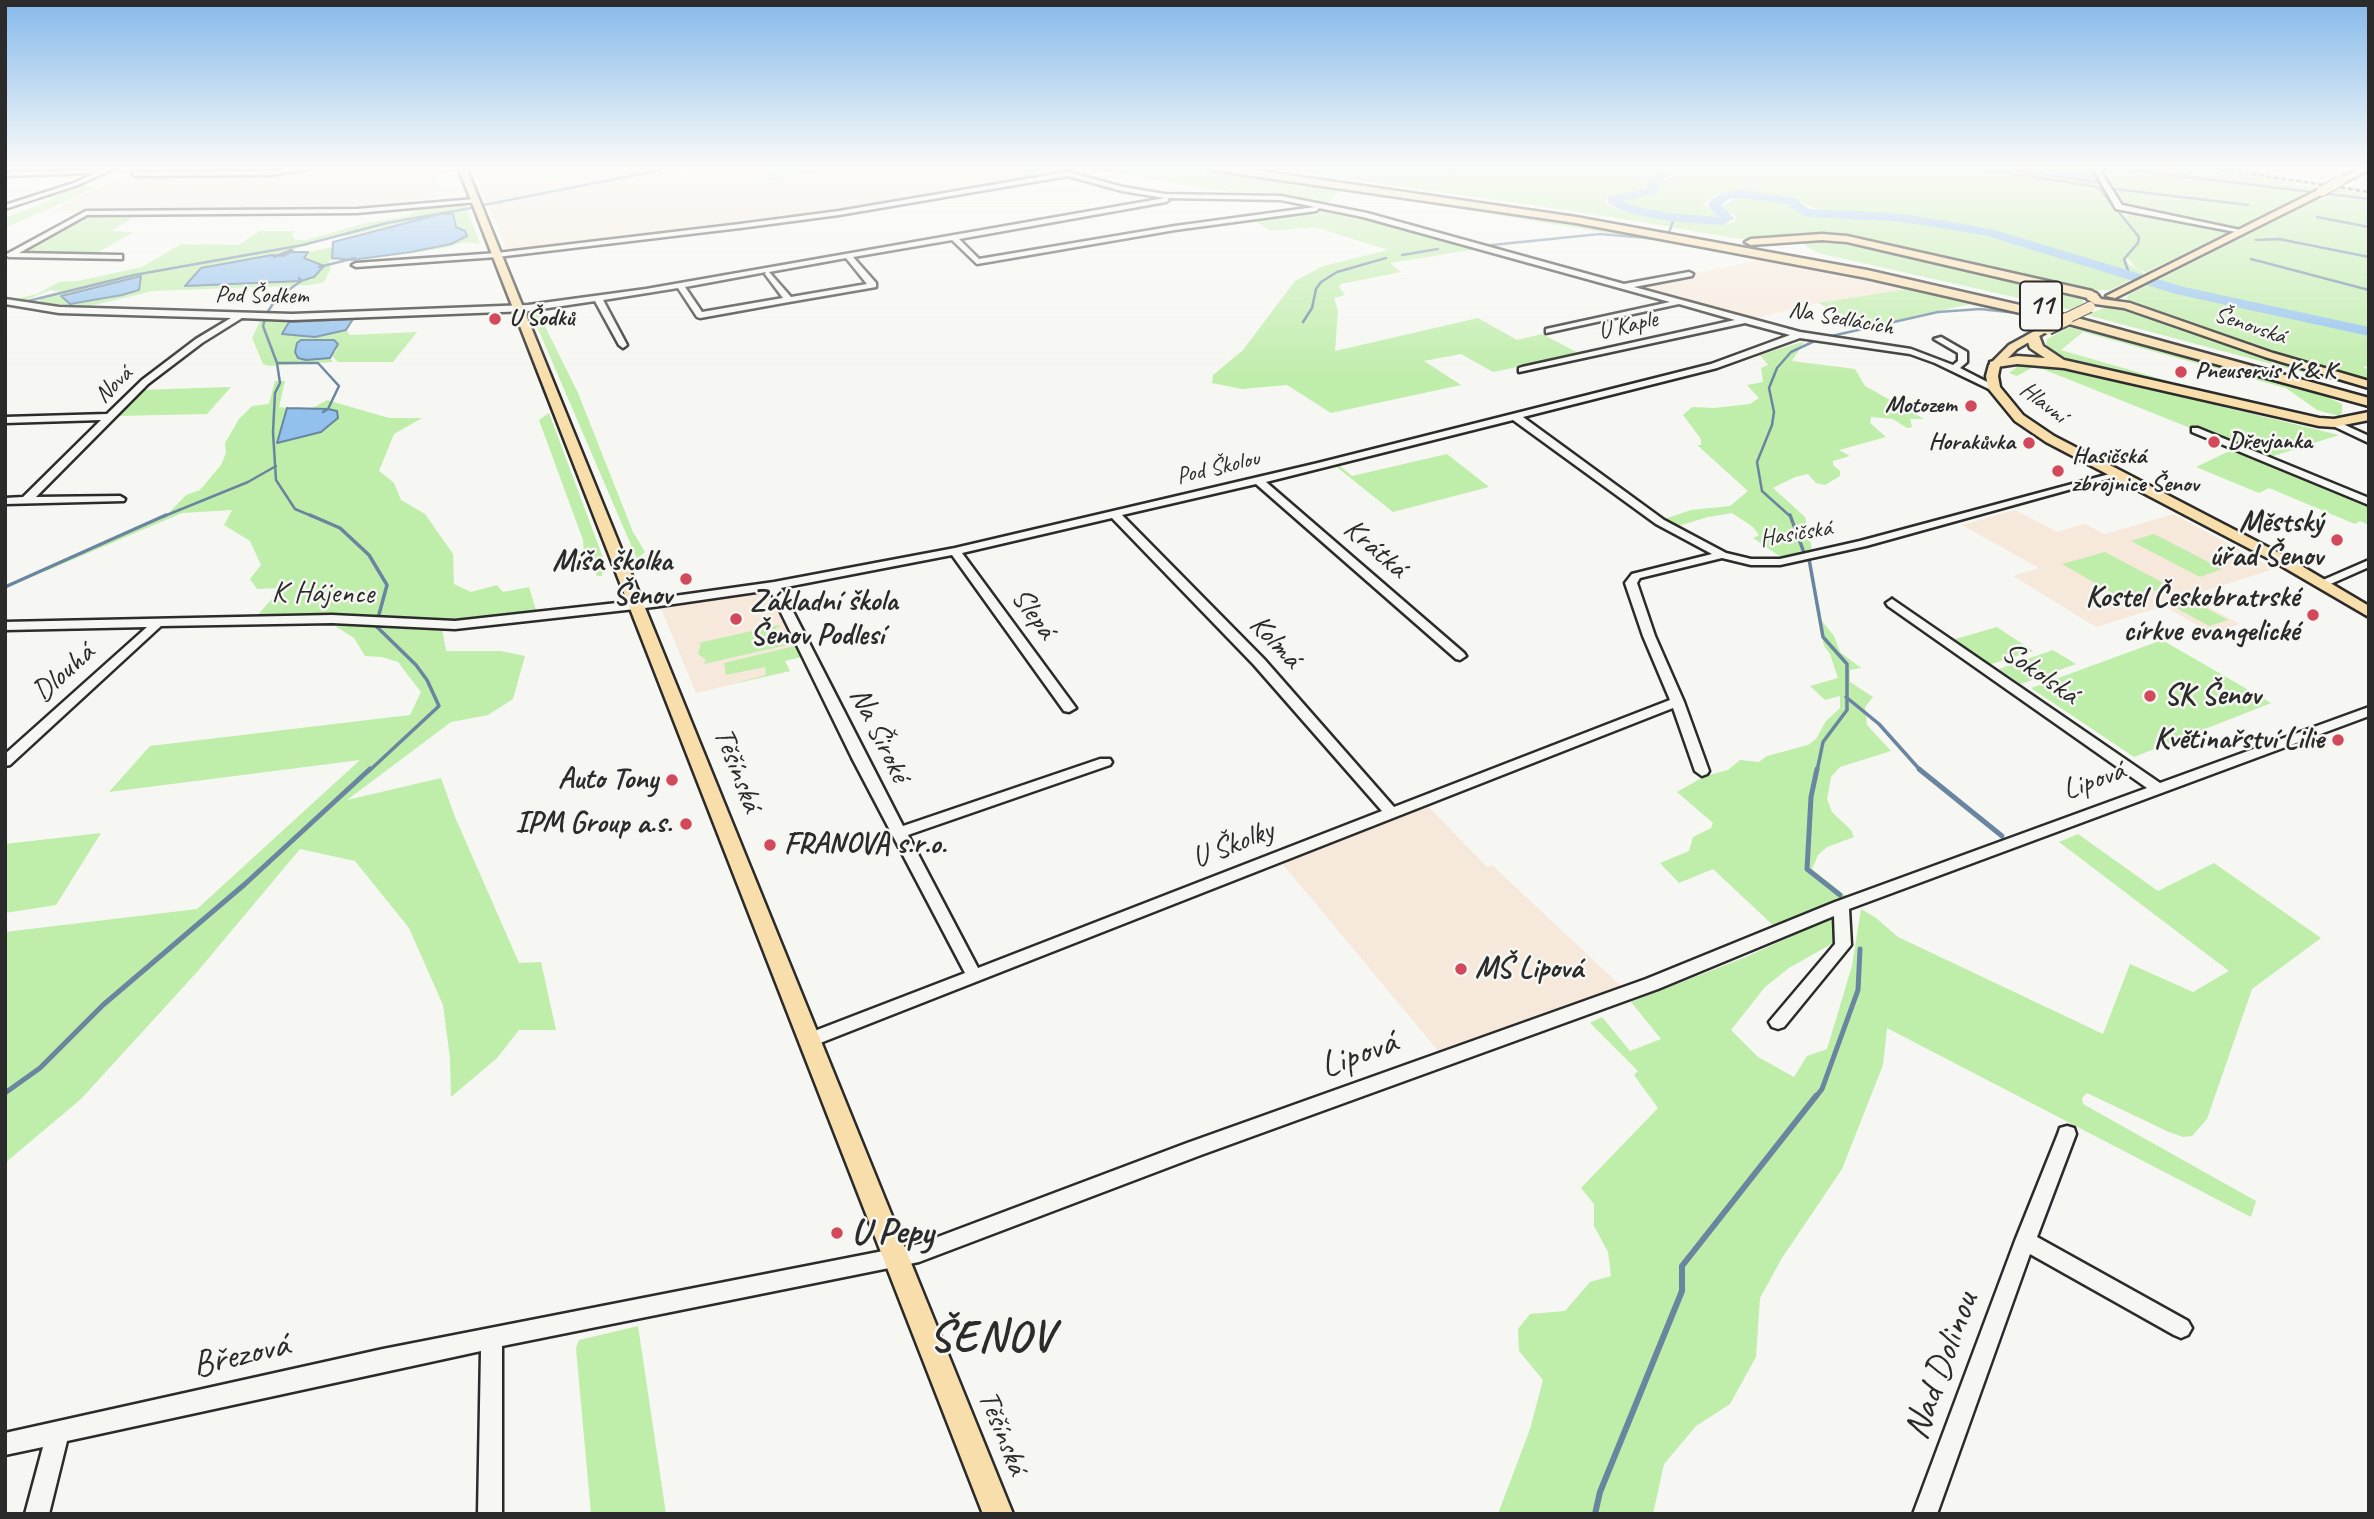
<!DOCTYPE html>
<meta charset="utf-8">
<style>
body{margin:0}
#map{position:relative;width:2374px;height:1519px;overflow:hidden;background:#f6f6f2;font-family:Caveat,sans-serif}
canvas{display:block}
.frame{position:absolute;inset:0;border:7px solid #2b2b2b;pointer-events:none}
</style>
<div id="map">
<canvas width="2374" height="1519"></canvas>
<div class="frame"></div>
</div>
<script>
const g = document.querySelector('canvas').getContext('2d');
g.lineJoin = 'round';
function paint(path, color) { g.fillStyle = color; g.fill(path, 'evenodd'); }
const toPath = rows => new Path2D(rows.map(r => 'M' + r).join(''));
function trace(path, color, width, dash) { g.strokeStyle = color; g.lineWidth = width; g.lineCap = dash ? 'butt' : 'round'; g.setLineDash(dash || []); g.stroke(path); }
function write(font, color, halo, rows, align = 'center') {
  g.font = font + ' Caveat,sans-serif'; g.lineWidth = 5; g.setLineDash([]); g.textBaseline = 'middle'; g.strokeStyle = halo; g.fillStyle = color; for (const [text, x, y, turn = 0] of rows) {
    g.save(); g.translate(x, y); g.rotate((+turn || 0) * Math.PI / 180); g.textAlign = isNaN(turn) ? turn : align; if (halo) g.strokeText(text, 0, 0); g.fillText(text, 0, 0); g.restore();
  }
}
paint(toPath([
 [325,167,432,167,441,197,348,210,281,213,52,211,115,179,128,175,273,174],
 [471,167,654,167,677,171,681,176,725,167,777,167,770,171,764,181,856,167,1006,167,1029,178,863,207,509,254],
 [2198,167,2223,167,2369,189,2369,193],
 [2246,167,2339,167,2343,169,2323,180],
 [1764,259,1909,289,1823,302,1756,318,1754,321,1630,287],
 [2015,510,2057,532,2085,524,2105,534,2174,514,2274,569,2189,596,2240,624,2213,634,2164,606,2096,627,2013,576,2039,568,1962,525],
 [770,589,805,656,785,661,790,671,696,693,660,606],
 [1427,805,1487,867,1492,865,1621,986,1439,1052,1281,862]
]), '#f6e9db');
paint(toPath([
 [777,167,856,167,763,181,770,171],
 [1006,167,1196,167,1341,187,1561,220,1853,273,2053,319,2047,322,1971,304,1868,326,1818,303,1907,289,1764,259,1340,189,1328,204,1264,192,1231,192,1090,169,1029,178],
 [1263,167,1652,167,1659,171,1644,181,1647,188,1645,190,1606,198,1605,203,1621,211,1665,219,1731,223,1735,222,1736,216,1722,207,1740,196,1772,199,1788,204,1801,213,1825,216,1818,209,1792,199,1744,191,1719,193,1703,204,1719,217,1716,219,1669,215,1639,209,1620,201,1633,196,1657,192,1655,183,1668,179,1672,175,1665,167,1990,167,2102,183,2116,208,2127,217,2128,211,2229,232,2146,272,2137,269,2130,260,2125,258,2129,265,2144,273,2110,290,2098,290,1834,235,1740,239,1581,212],
 [2107,167,2198,167,2313,185,2289,183,2294,185,2320,187,2241,227,2228,228,2120,205,2101,171,2110,169],
 [82,186,97,187,5,228,5,218,56,198,44,198],
 [2338,189,2369,194,2369,366,2363,367,2369,370,2369,383,2281,357,2126,299,2128,295],
 [465,204,480,244,466,242,443,248,413,253,410,252,451,244,467,236,441,214,347,236,336,236,303,245,284,256,272,255,201,268,186,285,301,281,324,267,303,258,308,252,333,247,332,258,337,260,329,261,331,268,324,282,310,285,153,291,73,310,36,305,42,298,61,292,50,290,21,302,7,301,37,294,59,282,78,281,142,267,181,244,239,245,260,231,294,231,292,235,296,240,306,240,366,223,408,216,421,207],
 [141,276,138,290,70,304,68,293],
 [1328,209,1409,228,1477,249,1390,263,1401,272,1341,284,1339,287,1345,295,1334,298,1338,311,1335,351,1478,318,1517,340,1542,334,1580,354,1493,372,1461,354,1424,361,1461,385,1331,413,1287,385,1242,389,1212,383,1213,375,1243,350,1295,281,1323,266,1388,250,1315,227,1271,231,1252,219],
 [87,214,139,214,111,231,134,232,93,255,14,254],
 [1821,239,1834,239,2069,292,2083,298,2083,303,2072,310,1818,253,1805,245,1805,242],
 [2106,307,2124,307,2369,387,2369,390,2087,315],
 [536,308,578,393,633,532,645,552,637,559,530,310],
 [262,317,289,322,282,334,315,337,346,330,350,335,417,332,393,362,338,362,332,356,337,350,334,340,301,340,297,343,306,360,330,358,333,362,269,366,263,364,252,338],
 [2073,325,2319,393,2342,404,2342,413,2339,416,2317,410,2286,388,2083,332,2061,350,2230,399,2083,364,2055,355,2046,347,2047,339],
 [1805,341,1792,361,1855,369,1865,386,1924,419,1910,419,1912,427,1907,428,1893,419,1871,417,1870,423,1886,437,1839,450,1850,456,1833,461,1833,465,1840,471,1840,476,1825,485,1816,483,1808,474,1795,477,1773,488,1805,517,1812,549,1782,558,1753,538,1759,535,1753,527,1732,513,1708,517,1678,526,1665,519,1691,510,1730,506,1748,491,1697,445,1701,445,1701,439,1683,415,1692,407,1714,408,1750,404,1759,398,1747,385,1763,382,1761,368,1768,365,1760,355],
 [2021,364,2067,369,2339,435,2267,458,2369,502,2369,525,2360,521,2355,524,2269,488,2259,493,2196,467,2238,447,2035,366,2017,376,2009,373],
 [275,381,285,381,279,407,287,408,277,443,321,432,338,418,337,411,313,408,327,400,389,418,422,418,394,434,379,471,394,483,401,500,425,514,453,554,454,584,471,592,497,585,503,592,529,587,537,613,460,622,257,616,281,588,257,589,250,579,261,565,250,541,224,525,232,510,182,513,46,571,35,573,165,517,186,495,200,490,221,465,226,453,225,443,239,419,252,406,269,404],
 [231,387,207,414,115,416,140,390],
 [549,413,608,571,602,573,602,576,597,576,593,565,581,560,584,554,583,540,539,420],
 [1447,454,1489,487,1393,512,1333,464,1336,463,1352,476],
 [2154,534,2222,569,2200,577,2131,541],
 [2105,552,2169,586,2125,600,2062,564],
 [2188,598,2228,620,2209,626,2169,604],
 [1822,621,1834,636,1840,652,1861,668,1850,670,1850,682,1873,697,1865,707,1867,725,1891,751,1840,767,1831,777,1827,799,1832,812,1851,830,1854,837,1827,847,1818,855,1812,869,1851,900,1776,928,1713,869,1679,883,1660,863,1689,851,1693,837,1711,828,1713,823,1677,792,1705,776,1728,770,1740,760,1759,762,1767,756,1808,745,1816,739,1826,721,1840,708,1840,696,1825,700,1810,686,1838,678,1830,654,1824,646,1819,622],
 [329,622,442,628,446,651,500,651,525,656,513,699,488,715,451,722,347,800,441,778,455,817,519,963,541,962,556,1030,519,1030,497,1058,451,1097,450,1058,443,1005,409,928,355,861,300,849,197,972,81,1099,5,1163,5,932,197,909,360,760,109,792,150,746,410,715,421,692,398,662,382,657,365,656,354,638],
 [779,625,780,627,775,628,783,635,780,644,787,645,704,664,706,660,698,654,701,645,698,643],
 [1997,627,2033,651,1988,665,1952,640],
 [2162,640,2271,703,2134,757,2031,688],
 [799,645,805,656,785,661,790,671,728,685,766,675,765,667,726,675,724,663],
 [2053,650,2076,664,2021,684,1999,669],
 [101,833,56,905,5,913,5,844],
 [2078,834,2158,891,2214,863,2321,938,2252,989,2207,1119,2192,1136,2183,1137,2169,1132,2087,1093,2082,1098,2083,1104,2256,1201,2251,1217,1887,1028,1883,1065,1842,1169,1782,1258,1760,1298,1756,1357,1730,1404,1696,1426,1664,1464,1653,1514,1498,1514,1530,1429,1543,1380,1519,1351,1518,1329,1530,1314,1565,1311,1590,1282,1611,1276,1608,1252,1594,1226,1594,1204,1581,1188,1658,1108,1634,1075,1638,1071,1590,1023,1602,1017,1630,1051,1661,1039,1631,1002,1746,957,1835,916,1838,935,1833,943,1789,968,1765,987,1731,1030,1758,1057,1794,1077,1807,1056,1827,1049,1852,966,1861,909,1876,918,1898,937,2103,1034,2130,964,2193,992,2229,971,2059,842],
 [638,1326,666,1514,591,1514,576,1348,579,1340]
]), '#bfedaa');
const water = toPath([
 [1990,167,2084,167,2093,170,2102,183,1990,167],
 [441,214,453,214,456,227,465,231,467,236,451,244,411,252,352,260,332,258,333,242,441,214],
 [290,252,308,252,304,258,324,266,314,277,301,281,185,286,201,268,272,255,284,256,290,252],
 [141,276,139,290,122,295,70,304,61,296,141,276],
 [353,319,346,330,315,337,282,334,289,322,353,319],
 [301,340,334,340,338,344,330,358,306,360,298,358,295,352,297,343,301,340],
 [287,408,328,409,337,411,338,418,321,432,277,443,287,408]
]);
paint(water, '#92c1ed');
trace(water, '#69859f', 2);
trace(toPath([
 [1971,167,2098,187,2248,205],
 [2090,169,2123,169,2369,199],
 [2099,188,2139,237,2138,243,2124,259,2130,276],
 [484,205,676,167],
 [2317,217,2369,227],
 [2256,240,2279,239,2369,257],
 [1482,246,1600,234,1658,239,1669,233,1673,221,1678,218],
 [1402,255,1438,249],
 [274,257,292,250],
 [2251,259,2369,290],
 [319,267,355,258],
 [20,303,134,275,303,245,387,223,471,208],
 [267,313,276,299,301,281,299,278],
 [265,319,263,326,277,363,280,383,275,393,273,432,276,480,295,509,314,517],
 [1303,322,1312,308,1316,289,1321,282,1337,272,1386,258],
 [1827,337,1938,312,1980,309,2017,313],
 [277,363,318,363,339,386,328,409,323,412],
 [162,517,248,482,276,466],
 [1791,517,1762,491,1757,462,1772,425,1774,412,1769,388,1777,368,1791,352,1819,339]
]), '#69859f', 2.5);
trace(toPath([
 [310,515,340,528,369,555,387,585,378,618],
 [1790,515,1803,550],
 [1809,559,1823,637,1847,664,1847,710,1823,742,1817,771],
 [5,587,166,515],
 [1846,697,1879,724,1921,771],
 [369,771,439,706,427,680,416,665,373,623]
]), '#69859f', 3.5);
trace(toPath([
 [1817,769,1811,797,1807,869,1840,895],
 [1919,769,2002,836],
 [5,1093,40,1068,103,1005,245,884,370,769],
 [1815,1098,1822,1089,1858,990,1860,949]
]), '#69859f', 5);
trace(toPath([
 [1595,1514,1600,1492,1682,1291,1682,1266,1816,1096]
]), '#69859f', 6);
paint(toPath([
 [1442,167,1458,167,1452,170,1442,167],
 [1652,167,1665,167,1671,174,1657,184,1659,187,1656,194,1623,201,1633,206,1668,213,1719,217,1709,208,1709,202,1722,193,1743,190,1794,198,1809,209,1893,213,1947,221,1994,230,2184,287,2369,327,2369,336,2176,294,1987,236,1947,229,1893,221,1806,217,1786,204,1743,198,1729,199,1721,205,1734,218,1723,225,1668,221,1625,212,1608,203,1608,197,1647,189,1646,180,1658,173,1652,167]
]), '#92c1ed');
const minor = toPath([
 [108,167,117,167,78,185,5,209,5,205,74,183,95,173,5,176,5,172,101,170,108,167],
 [300,167,319,167,270,175,135,176,132,174,135,172,270,171,300,167],
 [2098,167,2105,167,2101,172,2122,205,2245,231,2241,233,2116,209,2095,172,2098,167],
 [1068,172,1123,187,1165,194,1281,196,1367,213,1624,284,1689,272,1693,274,1692,276,1634,287,1800,332,1911,349,1953,365,1958,361,1958,353,1934,339,1941,337,1967,352,1967,362,1960,368,1999,388,1991,390,1935,363,1910,354,1800,338,1717,368,1523,417,1664,520,1726,553,1751,559,1780,559,1860,541,2117,472,2122,475,1866,546,1780,565,1751,565,1722,558,1640,578,1637,583,1655,636,1684,702,1709,771,1707,774,1702,776,1695,771,1673,708,810,1047,804,1045,801,1040,804,1035,965,973,852,758,770,590,653,607,455,629,332,623,161,626,10,765,5,766,5,754,147,627,5,630,5,622,332,615,455,621,653,599,774,582,955,548,1318,463,1711,364,1790,335,1745,323,1519,372,1519,368,1522,367,1735,320,1679,304,1546,333,1546,329,1670,302,1363,217,1319,208,1316,211,1175,230,977,264,952,240,853,257,876,283,876,287,789,302,700,318,697,317,678,288,603,300,627,345,623,348,619,345,595,301,528,311,292,320,242,318,202,343,148,384,36,497,120,496,125,499,124,501,5,504,5,498,23,497,101,420,5,423,5,417,107,414,142,380,196,339,231,318,59,313,5,304,5,299,59,307,292,314,528,305,646,289,1165,198,1122,191,1068,176,839,215,740,228,497,257,356,267,352,265,356,263,497,253,740,224,839,211,1068,172],
 [1167,198,1281,200,1315,207,1175,226,979,259,959,239,1166,202,1169,200,1167,198],
 [846,258,867,284,791,297,769,272,846,258],
 [766,272,765,274,783,298,702,312,685,287,766,272],
 [1513,420,1656,524,1712,554,1632,574,1625,583,1643,636,1670,700,1394,807,1264,659,1122,515,1256,484,1456,659,1460,660,1466,656,1464,653,1266,482,1513,420],
 [1112,518,1254,665,1382,811,978,968,908,835,1110,765,1112,762,1110,759,1100,759,903,826,781,588,952,555,1064,711,1069,712,1076,708,962,553,1112,518],
 [475,199,477,202,357,213,87,215,19,253,119,255,122,255,122,259,9,257,5,255,86,211,357,209,475,199],
 [2334,420,2369,436,2369,443,2331,425,2329,423,2334,420],
 [2192,428,2198,428,2369,498,2369,505,2192,432,2192,428],
 [2369,560,2369,567,2326,586,2322,587,2316,583,2369,560],
 [1892,599,2160,783,2369,707,2369,716,1849,909,1851,945,1784,1027,1778,1029,1772,1027,1769,1022,1835,944,1834,916,1658,989,1201,1155,919,1262,502,1346,502,1514,478,1514,481,1351,67,1441,49,1514,25,1514,43,1447,5,1455,5,1433,383,1349,919,1244,1187,1143,1646,979,1835,902,2147,788,1888,606,1886,603,1892,599],
 [2067,1126,2074,1128,2076,1134,2037,1237,2188,1321,2192,1328,2188,1335,2181,1338,2174,1335,2030,1254,1937,1514,1913,1514,2015,1241,2058,1134,2060,1128,2067,1126]
]);
const major = toPath([
 [458,167,466,167,1013,1514,983,1514,458,167],
 [2361,167,2369,167,2369,170,2343,183,2336,181,2361,167],
 [2322,188,2325,193,2115,298,2106,296,2322,188],
 [2088,293,2096,293,2101,299,2130,303,2273,353,2369,381,2369,388,2265,357,2124,308,2095,304,2087,299,2088,293],
 [2044,326,2053,328,2017,349,2000,366,1998,376,2000,387,2023,415,2054,436,2283,555,2369,606,2369,617,2273,561,2046,442,2015,421,1988,388,1986,376,1989,365,2009,345,2044,326]
]);
const highway = toPath([
 [1207,167,1233,167,1576,217,1867,270,2081,319,2369,398,2369,406,2073,325,1867,278,1576,223,1212,170,1207,167],
 [1822,234,1847,236,2092,291,2098,295,2092,299,1847,242,1822,240,1751,245,1745,242,1751,239,1822,234],
 [2033,332,2038,333,2043,346,2064,360,2319,418,2334,419,2369,412,2369,420,2334,427,2319,426,2064,368,2017,364,1990,368,1990,362,2017,356,2045,358,2030,348,2026,336,2033,332]
]);
trace(minor, '#2b2b2b', 5);
trace(major, '#2b2b2b', 5);
trace(highway, '#2b2b2b', 5);
paint(minor, '#f6f6f2');
paint(major, '#f8deab');
paint(highway, '#f8deab');
trace(toPath([
 [2207,167,2369,192]
]), '#2b2b2b', 2.5, [5, 2.5]);
const majorBridgeFar1 = toPath([
 [2322,191,2340,181],
 [2063,320,2090,307]
]);
const majorBridge = toPath([
 [2048,328,2067,319]
]);
trace(majorBridgeFar1, '#2b2b2b', 12, []);
trace(majorBridge, '#2b2b2b', 16, []);
trace(majorBridgeFar1, '#f8deab', 10);
trace(majorBridge, '#f8deab', 12);
const sky = g.createLinearGradient(0, 0, 0, 380);
sky.addColorStop(0, '#85b9ea');
sky.addColorStop(0.44, '#fbfbf9');
sky.addColorStop(1, '#fbfbf900');
g.fillStyle = sky;
g.fillRect(0, 0, 2374, 380);
for (const [x, y, r, color] of [
 [495,319,7,"#d1495b"],
 [2181,372,7,"#d1495b"],
 [1971,406,7,"#d1495b"],
 [2214,442,7,"#d1495b"],
 [2029,443,7,"#d1495b"],
 [2058,471,7,"#d1495b"],
 [2337,540,7,"#d1495b"],
 [686,579,7,"#d1495b"],
 [2313,615,7,"#d1495b"],
 [736,619,7,"#d1495b"],
 [2150,696,7,"#d1495b"],
 [2338,740,7,"#d1495b"],
 [672,780,7,"#d1495b"],
 [686,824,7,"#d1495b"],
 [770,845,7,"#d1495b"],
 [1461,969,7,"#d1495b"],
 [837,1233,7,"#d1495b"]
]) { const dot = new Path2D(); dot.arc(x, y, r, 0, 2 * Math.PI); g.fillStyle = color; g.fill(dot); trace(dot, '#f6f6f2', 2.5); }
write('24px', '#2b2b2b', '#f6f6f2', [
 ["Pod Šodkem",262,296,1],
 ["Na Sedlácích",1841,319,10],
 ["U Kaple",1628,326,-13],
 ["Šenovská",2250,326,19],
 ["Nová",114,385,-44],
 ["Hlavní",2043,403,38],
 ["Pod Školou",1218,468,-13],
 ["Hasičská",1796,534,-9]
]);
write('bold 24px', '#2b2b2b', '#f6f6f2', [
 ["U Šodků",509,319],
 ["Pneuservis K & K",2195,372],
 ["Motozem",1957,406,"right"],
 ["Dřevjanka",2228,442],
 ["Horakůvka",2015,443,"right"],
 ["Hasičská",2072,457],
 ["zbrojnice Šenov",2072,485]
], 'left');
for (const [x, y, w] of [
 [2041,306,42]
]) { const box = new Path2D(); box.roundRect(x - w / 2, y - 24.5, w, 49, 5); g.fillStyle = '#f6f6f2'; g.fill(box); trace(box, '#2b2b2b', 2); }
write('bold 28px', '#2b2b2b', null, [
 ["11",2041,306]
]);
write('bold 30px', '#2b2b2b', '#f6f6f2', [
 ["Městský",2323,523],
 ["úřad Šenov",2323,557],
 ["Míša školka",672,562],
 ["Šenov",672,596],
 ["Kostel Českobratrské",2299,598],
 ["církve evangelické",2299,632],
 ["Základní škola",750,602,"left"],
 ["Šenov Podlesí",750,636,"left"],
 ["SK Šenov",2164,696,"left"],
 ["Květinařství Lilie",2324,740],
 ["Auto Tony",658,780],
 ["IPM Group a.s.",672,824],
 ["FRANOVA s.r.o.",784,845,"left"],
 ["MŠ Lipová",1475,969,"left"]
], 'right');
write('30px', '#2b2b2b', '#f6f6f2', [
 ["Krátká",1375,549,41],
 ["K Hájence",323,594,1],
 ["Slepá",1033,614,54],
 ["Kolmá",1275,642,47],
 ["Dlouhá",64,673,-42],
 ["Sokolská",2040,674,35],
 ["Na Široké",879,735,64],
 ["Těšínská",737,770,69],
 ["Lipová",2094,781,-20],
 ["U Školky",1233,845,-21],
 ["Těšínská",1002,1433,68]
]);
write('37px', '#2b2b2b', '#f6f6f2', [
 ["Lipová",1359,1055,-20],
 ["Březová",241,1356,-13],
 ["Nad Dolinou",1942,1366,-70]
]);
write('bold 37px', '#2b2b2b', '#f6f6f2', [
 ["U Pepy",851,1233]
], 'left');
g.letterSpacing = '2px';
write('bold 44px', '#2b2b2b', '#f6f6f2', [
 ["ŠENOV",992,1338]
]);
g.letterSpacing = '0px';
</script>
